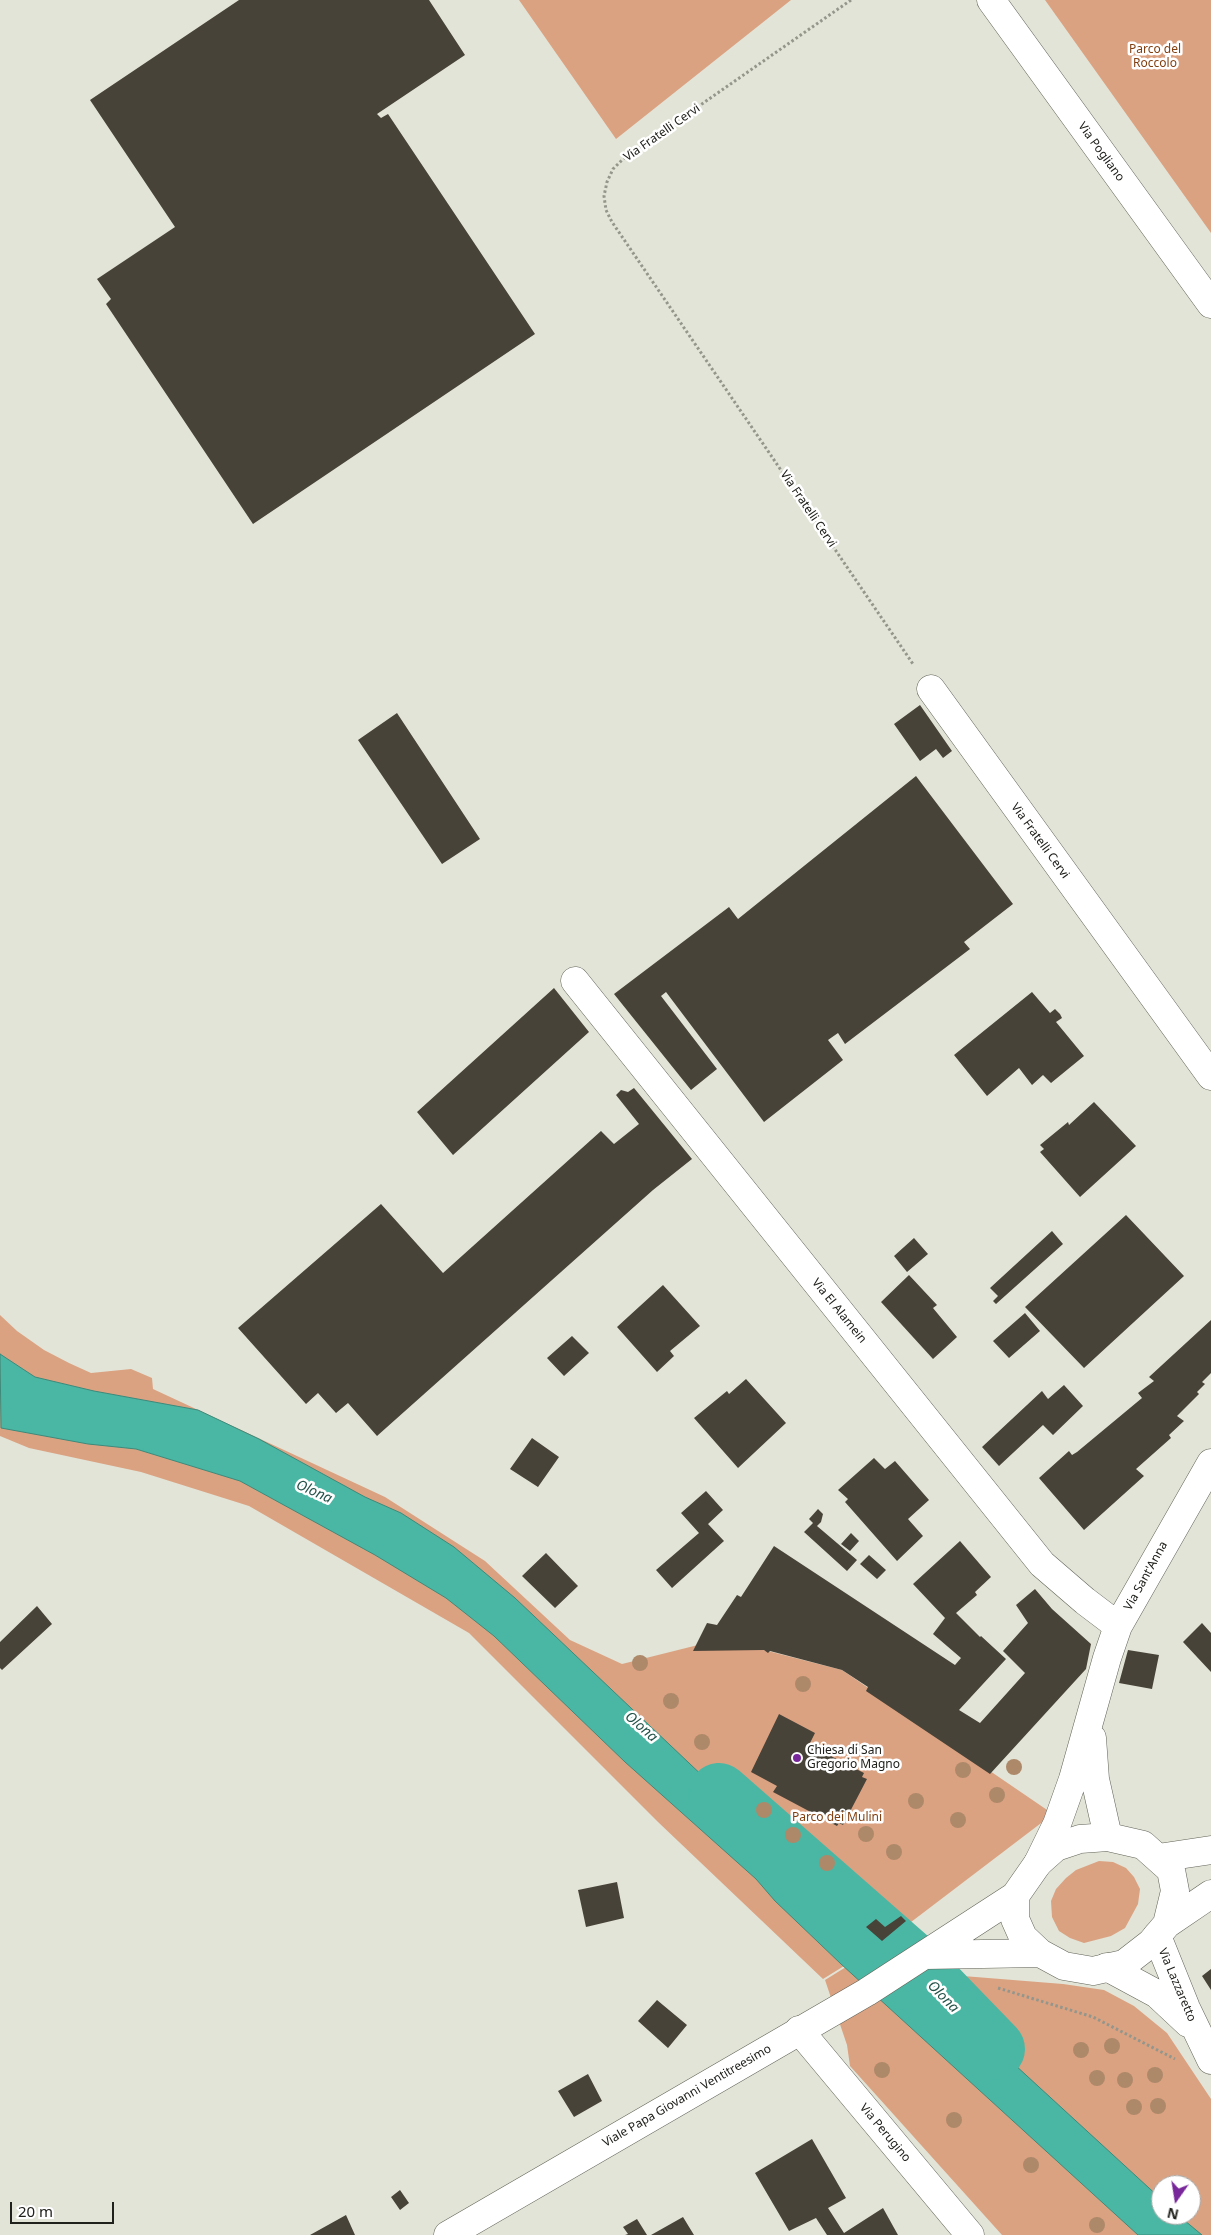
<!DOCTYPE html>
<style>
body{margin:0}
#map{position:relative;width:1211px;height:2235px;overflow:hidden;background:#e2e4d7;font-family:"Noto Sans",sans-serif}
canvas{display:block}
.north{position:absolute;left:1151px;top:2175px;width:50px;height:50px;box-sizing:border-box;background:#fff;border:1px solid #a6a6a4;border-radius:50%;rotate:193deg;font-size:14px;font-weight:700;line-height:20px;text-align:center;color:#20211c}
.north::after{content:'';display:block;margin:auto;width:18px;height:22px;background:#78289a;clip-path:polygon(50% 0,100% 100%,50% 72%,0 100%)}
.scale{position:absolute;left:10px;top:2202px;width:104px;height:22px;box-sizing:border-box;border:2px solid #20211c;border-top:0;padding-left:6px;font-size:15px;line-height:18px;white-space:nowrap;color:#20211c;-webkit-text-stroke:4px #fff;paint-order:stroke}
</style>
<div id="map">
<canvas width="1211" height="2235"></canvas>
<div class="north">N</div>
<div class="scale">20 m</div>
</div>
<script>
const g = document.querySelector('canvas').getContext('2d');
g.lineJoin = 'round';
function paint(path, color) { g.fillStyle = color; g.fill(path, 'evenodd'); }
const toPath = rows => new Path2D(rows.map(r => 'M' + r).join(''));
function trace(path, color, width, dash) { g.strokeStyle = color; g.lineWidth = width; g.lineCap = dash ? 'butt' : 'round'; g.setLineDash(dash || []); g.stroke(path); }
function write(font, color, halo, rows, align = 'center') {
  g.font = font + ' "Noto Sans",sans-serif'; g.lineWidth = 5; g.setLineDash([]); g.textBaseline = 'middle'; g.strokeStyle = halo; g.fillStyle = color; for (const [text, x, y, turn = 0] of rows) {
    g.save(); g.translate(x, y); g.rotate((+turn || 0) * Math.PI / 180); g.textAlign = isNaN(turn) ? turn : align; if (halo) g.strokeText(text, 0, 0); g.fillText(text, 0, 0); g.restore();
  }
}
paint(toPath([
 [519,0,791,0,616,139],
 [1045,0,1211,0,1211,233],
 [0,1315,17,1331,44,1350,69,1363,91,1373,131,1369,152,1378,153,1389,385,1497,485,1561,570,1640,622,1664,702,1644,764,1650,842,1670,1053,1814,894,1935,823,1979,658,1822,469,1633,249,1506,141,1472,29,1448,0,1436],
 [1099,1861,1113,1862,1126,1868,1134,1877,1140,1889,1138,1904,1125,1928,1111,1936,1084,1943,1070,1938,1059,1931,1052,1917,1051,1901,1056,1889,1066,1878,1076,1870],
 [896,1936,958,1978,963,1976,1063,1984,1104,1990,1134,2006,1167,2033,1211,2099,1211,2235,1002,2235,850,2066,847,2045,825,1980],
 [1161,2185,1191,2185,1191,2215,1161,2215]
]), '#dba282');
const water = toPath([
 [0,1354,35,1377,94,1391,198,1410,259,1439,365,1497,401,1513,454,1547,515,1598,805,1873,942,1994,1002,2053,1161,2199,1161,2215,1178,2215,1202,2235,1138,2235,841,1964,775,1901,756,1879,625,1762,494,1636,446,1598,375,1555,240,1481,136,1449,88,1444,1,1428,0,1354]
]);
paint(water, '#49b7a4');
trace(water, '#3d8a7b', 1);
trace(toPath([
 [719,1794,906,1958,994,2049]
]), '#49b7a4', 62);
paint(toPath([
 [239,0,429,0,465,55,377,114,381,118,388,114,535,334,253,524,106,304,111,299,97,279,175,227,90,100],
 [920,705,952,751,943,758,936,749,920,761,894,724],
 [397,713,480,839,442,864,358,740],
 [916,776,1013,904,964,942,970,949,845,1044,838,1033,828,1040,843,1060,764,1122,666,992,661,996,717,1069,691,1090,614,994,729,907,738,919],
 [554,988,589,1032,453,1155,417,1112],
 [1032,992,1050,1013,1055,1009,1060,1014,1062,1018,1056,1022,1084,1056,1051,1083,1043,1075,1032,1085,1019,1068,987,1096,954,1055],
 [634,1088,692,1159,653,1190,377,1436,348,1403,336,1413,318,1393,306,1404,238,1328,381,1204,443,1273,601,1131,614,1144,639,1124,616,1095,621,1090,628,1092],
 [1094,1102,1136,1146,1080,1197,1040,1152,1044,1149,1040,1145,1068,1122,1069,1125],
 [1126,1215,1184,1276,1084,1368,1025,1307],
 [1052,1231,1063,1244,996,1304,993,1301,998,1296,990,1288],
 [914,1238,928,1254,907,1272,894,1256],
 [909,1275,937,1305,933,1308,957,1337,933,1359,881,1302],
 [663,1285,700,1326,670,1351,674,1356,657,1372,617,1327],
 [1025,1313,1040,1331,1009,1358,993,1341],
 [1211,1320,1211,1373,1202,1382,1205,1384,1197,1392,1199,1394,1177,1416,1184,1421,1169,1435,1171,1438,1136,1469,1144,1476,1084,1530,1039,1478,1069,1451,1072,1455,1077,1452,1142,1398,1138,1393,1154,1381,1149,1377],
 [572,1336,589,1353,564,1376,547,1358],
 [746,1379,786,1423,738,1468,694,1418,727,1391,729,1394],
 [1064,1385,1083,1406,1053,1435,1043,1425,999,1466,982,1447,1042,1391,1048,1399],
 [532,1438,559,1457,538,1487,510,1469],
 [874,1458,885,1469,895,1461,929,1500,908,1519,923,1536,897,1561,845,1502,848,1499,838,1490],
 [706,1491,723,1510,708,1524,724,1541,672,1588,656,1570,699,1533,681,1513],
 [818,1509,823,1514,821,1522,817,1526,857,1560,847,1571,804,1532,813,1523,809,1519],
 [851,1533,859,1541,850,1551,841,1544],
 [960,1541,991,1577,975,1592,977,1595,956,1613,980,1637,981,1636,1006,1659,959,1710,980,1723,1025,1673,1003,1651,1028,1623,1016,1605,1035,1589,1052,1609,1091,1644,1086,1669,990,1774,866,1691,868,1687,842,1670,770,1651,768,1653,764,1650,693,1651,707,1623,717,1625,737,1595,741,1597,774,1546,955,1665,961,1658,933,1634,945,1618,913,1584],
 [546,1553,578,1586,555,1608,522,1576],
 [869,1555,886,1570,877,1579,860,1564],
 [37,1606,52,1624,2,1670,0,1668,0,1642],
 [1202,1623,1211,1633,1211,1672,1183,1642],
 [1128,1650,1159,1655,1152,1689,1119,1683],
 [779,1714,815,1733,809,1745,864,1773,862,1777,867,1779,843,1825,839,1823,837,1826,773,1792,777,1786,751,1772],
 [617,1882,624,1918,586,1927,578,1890],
 [901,1916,906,1921,882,1941,866,1927,876,1919,885,1927],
 [1211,1969,1211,1990,1202,1976],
 [657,2000,687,2025,668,2048,638,2021],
 [588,2074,602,2101,574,2117,558,2091],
 [812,2139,846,2198,828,2208,844,2233,883,2208,898,2235,827,2235,816,2218,789,2231,755,2173],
 [400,2190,409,2203,400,2210,391,2197],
 [346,2215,355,2235,310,2235],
 [683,2217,694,2235,651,2235],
 [637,2219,647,2235,625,2235,628,2234,623,2227]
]), '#484338');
const street = toPath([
 [931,689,1211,1076],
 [575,981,1042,1564,1085,1601,1118,1626],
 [1092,1738,1095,1779,1108,1837],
 [1038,1863,1057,1824,1073,1779,1107,1658,1118,1626,1211,1463],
 [1157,1936,1186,2008,1211,2060],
 [1107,1967,1157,1994,1188,2023],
 [799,2030,970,2235]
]);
const secondary = toPath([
 [991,0,1211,304],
 [1108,1837,1143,1845,1171,1870,1175,1891,1167,1924,1151,1943,1124,1964,1093,1971,1064,1966,1040,1953,1023,1937,1015,1919,1015,1896,1038,1863,1056,1847,1080,1839,1108,1837],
 [1158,1858,1211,1850],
 [1167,1924,1211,1894],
 [925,1955,1040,1953],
 [448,2235,867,1992,1015,1896]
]);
trace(street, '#616458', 29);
trace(secondary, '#616458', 29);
trace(toPath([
 [851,0,623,159,613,169,607,182,604,196,606,210,612,222,913,664],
 [998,1988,1093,2017,1175,2059]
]), '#94968c', 3, [2.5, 2.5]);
trace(street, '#fff', 28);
trace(secondary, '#fff', 28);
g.fillStyle = '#ad896a';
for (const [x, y] of [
 [640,1663],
 [803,1684],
 [671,1701],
 [702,1742],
 [1014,1767],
 [963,1770],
 [997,1795],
 [916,1801],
 [764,1810],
 [958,1820],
 [866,1834],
 [793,1835],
 [894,1852],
 [827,1863],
 [1112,2046],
 [1081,2050],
 [882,2070],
 [1155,2075],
 [1097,2078],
 [1125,2080],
 [1158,2106],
 [1134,2107],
 [954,2120],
 [1031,2165],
 [1097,2225]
]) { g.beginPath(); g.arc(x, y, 8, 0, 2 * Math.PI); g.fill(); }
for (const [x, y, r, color] of [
 [797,1758,5,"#78289a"]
]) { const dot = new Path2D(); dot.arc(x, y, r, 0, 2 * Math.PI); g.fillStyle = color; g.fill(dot); trace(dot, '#fff', 2); }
write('12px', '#813f10', '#fff', [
 ["Parco del",1155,50],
 ["Roccolo",1155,64],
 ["Parco dei Mulini",837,1818]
]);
write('12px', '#20211c', '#fff', [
 ["Via Fratelli Cervi",662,133,-35],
 ["Via Pogliano",1101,152,54],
 ["Via Fratelli Cervi",808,509,56],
 ["Via Fratelli Cervi",1040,841,54],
 ["Via El Alamein",839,1311,51],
 ["Via Sant'Anna",1146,1576,-61],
 ["Via Lazzaretto",1177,1985,67],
 ["Viale Papa Giovanni Ventitreesimo",687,2096,-30],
 ["Via Perugino",885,2133,50]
]);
write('12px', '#20211c', '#fff', [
 ["Chiesa di San",807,1751],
 ["Gregorio Magno",807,1765]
], 'left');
write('italic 14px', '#235249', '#fff', [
 ["Olona",314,1492,24],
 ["Olona",641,1727,41],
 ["Olona",943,1997,46]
]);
</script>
